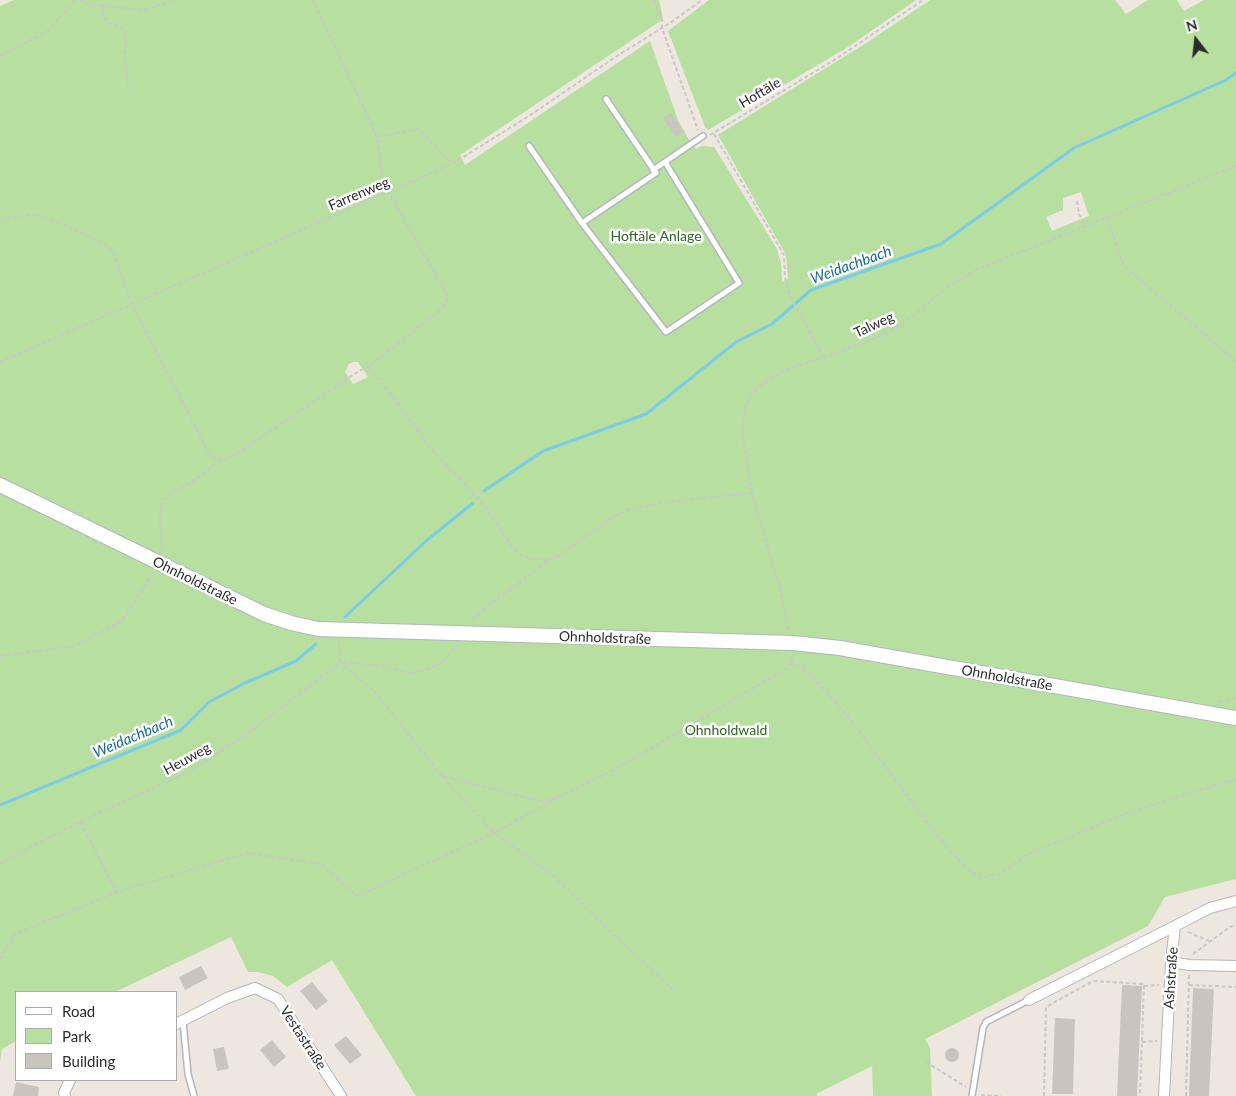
<!DOCTYPE html>
<meta charset="utf-8">
<style>
body{margin:0}
#map{position:relative;width:1236px;height:1096px;overflow:hidden;background:#ede7e0;font-family:Lato,sans-serif}
canvas{display:block}
.legend{position:absolute;left:15px;top:991px;width:162px;height:90px;box-sizing:border-box;background:#fff;border:1px solid #ababab;margin:0;padding:6px 9px;list-style:none;font-size:15px;color:#2c2c2c}
.legend li{display:flex;align-items:center;gap:10px;height:25px}
.legend b{width:25px;border:1px solid #ababab}
.north{position:absolute;left:1171px;top:15px;width:50px;height:50px;-webkit-text-stroke:4px #fff;paint-order:stroke;rotate:344deg;font-size:14px;font-weight:700;line-height:20px;text-align:center;color:#2c2c2c}
.north::after{content:'';display:block;margin:auto;width:18px;height:22px;background:#2c2c2c;clip-path:polygon(50% 0,100% 100%,50% 72%,0 100%)}
</style>
<div id="map">
<canvas width="1236" height="1096"></canvas>
<ul class="legend">
<li><b style="height:6px;background:#fff"></b>Road</li>
<li><b style="height:14px;background:#b7dfa0"></b>Park</li>
<li><b style="height:14px;background:#c9c5be"></b>Building</li>
</ul>
<div class="north">N</div>
</div>
<script>
const g = document.querySelector('canvas').getContext('2d');
g.lineJoin = 'round';
function paint(path, color) { g.fillStyle = color; g.fill(path, 'evenodd'); }
const toPath = rows => new Path2D(rows.map(r => 'M' + r).join(''));
function trace(path, color, width, dash) { g.strokeStyle = color; g.lineWidth = width; g.lineCap = dash ? 'butt' : 'round'; g.setLineDash(dash || []); g.stroke(path); }
function write(font, color, halo, rows, align = 'center') {
  g.font = font + ' Lato,sans-serif'; g.lineWidth = 5; g.setLineDash([]); g.textBaseline = 'middle'; g.strokeStyle = halo; g.fillStyle = color; for (const [text, x, y, turn = 0] of rows) {
    g.save(); g.translate(x, y); g.rotate((+turn || 0) * Math.PI / 180); g.textAlign = isNaN(turn) ? turn : align; if (halo) g.strokeText(text, 0, 0); g.fillText(text, 0, 0); g.restore();
  }
}
paint(toPath([
 [14,0,659,0,663,18,662,20,460,155,465,165,650,41,678,120,689,140,696,149,702,146,714,147,777,249,781,264,782,282,788,279,786,255,718,135,871,40,930,0,1115,0,1126,14,1148,0,1177,0,1184,11,1204,0,1236,0,1236,879,1165,897,1148,926,925,1039,930,1048,932,1096,873,1096,872,1066,816,1094,817,1096,416,1096,332,960,287,987,273,976,258,972,248,972,231,937,115,992,16,992,16,1041,2,1049,0,1061,0,6],
 [1081,192,1089,216,1052,231,1046,217,1063,210,1063,198],
 [353,362,358,362,368,377,353,384,345,372,349,364],
 [709,0,916,0,848,47,708,130,705,127,668,31]
]), '#b7dfa0');
trace(toPath([
 [484,491,543,451,646,414,736,342,772,324,811,290,941,244,1074,148,1226,80,1236,73],
 [345,617,426,541,473,503],
 [0,805,181,730,209,702,245,683,296,661,316,644]
]), '#7acce7', 3);
paint(toPath([
 [671,113,683,132,676,137,663,118],
 [201,966,208,978,185,990,179,977],
 [312,982,328,1001,316,1010,300,991],
 [1122,985,1142,986,1137,1096,1117,1096],
 [1193,988,1214,989,1209,1096,1189,1096],
 [1055,1018,1075,1019,1073,1094,1052,1094],
 [346,1036,362,1055,350,1064,334,1045],
 [272,1040,286,1057,274,1067,260,1050],
 [224,1047,229,1069,217,1071,213,1049],
 '945 1055a7 7 0 1 1 14 0a7 7 0 1 1-14 0Z',
 [16,1082,39,1087,38,1096,13,1096]
]), '#c9c5be');
const service = toPath([
 [529,146,582,223,666,332,739,283,665,162],
 [653,170,703,136],
 [582,223,656,173,606,99],
 [183,1021,188,1074,194,1096],
 [972,1096,983,1028,986,1022,1029,1000]
]);
const minor = toPath([
 [1171,962,1189,965,1236,966],
 [1029,1000,1175,926],
 [176,1024,227,998,255,988,278,999,341,1096],
 [65,1096,64,1093,70,1080],
 [1164,1096,1171,962,1175,926,1210,908,1236,901]
]);
const secondary = toPath([
 [0,485,264,614,291,623,318,629,793,643,840,648,1236,718]
]);
trace(service, '#b3b6be', 8);
trace(minor, '#b3b6be', 12);
trace(secondary, '#b3b6be', 16);
trace(toPath([
 [80,0,89,4,143,10,176,0],
 [654,0,662,20,662,28,698,130],
 [102,5,104,17,109,24,120,25,126,35,125,58,128,86],
 [0,56,48,31,75,0],
 [714,134,784,255,785,279,788,289,793,302,823,356],
 [710,135,836,59,923,0],
 [377,137,418,129,452,164],
 [1077,201,1079,214,1086,226],
 [1107,218,1124,266,1236,361],
 [0,220,28,215,39,215,69,227,107,246,113,251,132,304,208,452,214,458,226,460,233,456,359,371,368,367,438,312,447,301,446,293,389,193,382,174,377,137,313,0],
 [0,362,452,164,529,116,617,56,670,23,702,0],
 [368,367,395,399,432,450,444,464,461,480,486,508,512,547,521,555,531,559,548,560,557,557,604,523,618,514,633,508,676,501,752,493],
 [162,551,160,523,160,512,163,502,170,494,201,476,219,460],
 [473,620,482,610,547,562],
 [788,630,780,589,752,493,742,430,746,406,750,397,759,386,783,371,869,341,887,333,905,322,945,289,976,270,1236,166],
 [0,656,74,646,121,622,153,573],
 [340,662,374,691,442,776,539,801,557,798,614,770,786,669,791,663,792,656],
 [343,662,382,666,409,673,426,670,443,662,457,645],
 [791,663,800,666,808,672,831,697,853,723,938,837,965,867,976,875,982,878,1002,873,1026,855,1125,814,1236,779],
 [1219,702,1236,698],
 [442,776,494,833,553,875,609,930,675,992],
 [80,822,117,892],
 [0,863,80,822,192,770,244,736,336,666,340,662,339,641],
 [1188,932,1209,941],
 [1193,954,1230,927,1236,925],
 [0,959,15,934,117,892,247,853,321,864,357,896,494,833,557,798],
 [1189,985,1236,987],
 [1144,986,1159,985],
 [1142,1042,1157,1041],
 [926,1062,966,1087],
 [981,1095,1001,1096],
 [1044,1096,1046,1007,1093,981,1144,984,1140,1096],
 [1186,1096,1189,975]
]), '#c8c8c8', 2, [4, 2.5]);
trace(service, '#fff', 5);
trace(minor, '#fff', 10);
trace(secondary, '#fff', 14);
write('14px', '#2c2c2c', '#fff', [
 ["Hoftäle",760,93,-31],
 ["Farrenweg",359,194,-23],
 ["Talweg",874,325,-25],
 ["Ohnholdstraße",195,581,26],
 ["Ohnholdstraße",605,638,2],
 ["Ohnholdstraße",1007,678,10],
 ["Heuweg",187,759,-29],
 ["Ashstraße",1171,978,-86],
 ["Vestastraße",303,1038,57]
]);
write('14px', '#2f6620', '#fff', [
 ["Hoftäle Anlage",656,236],
 ["Ohnholdwald",726,730]
]);
write('italic 15px', '#166c96', '#fff', [
 ["Weidachbach",851,265,-20],
 ["Weidachbach",133,737,-23]
]);
</script>
